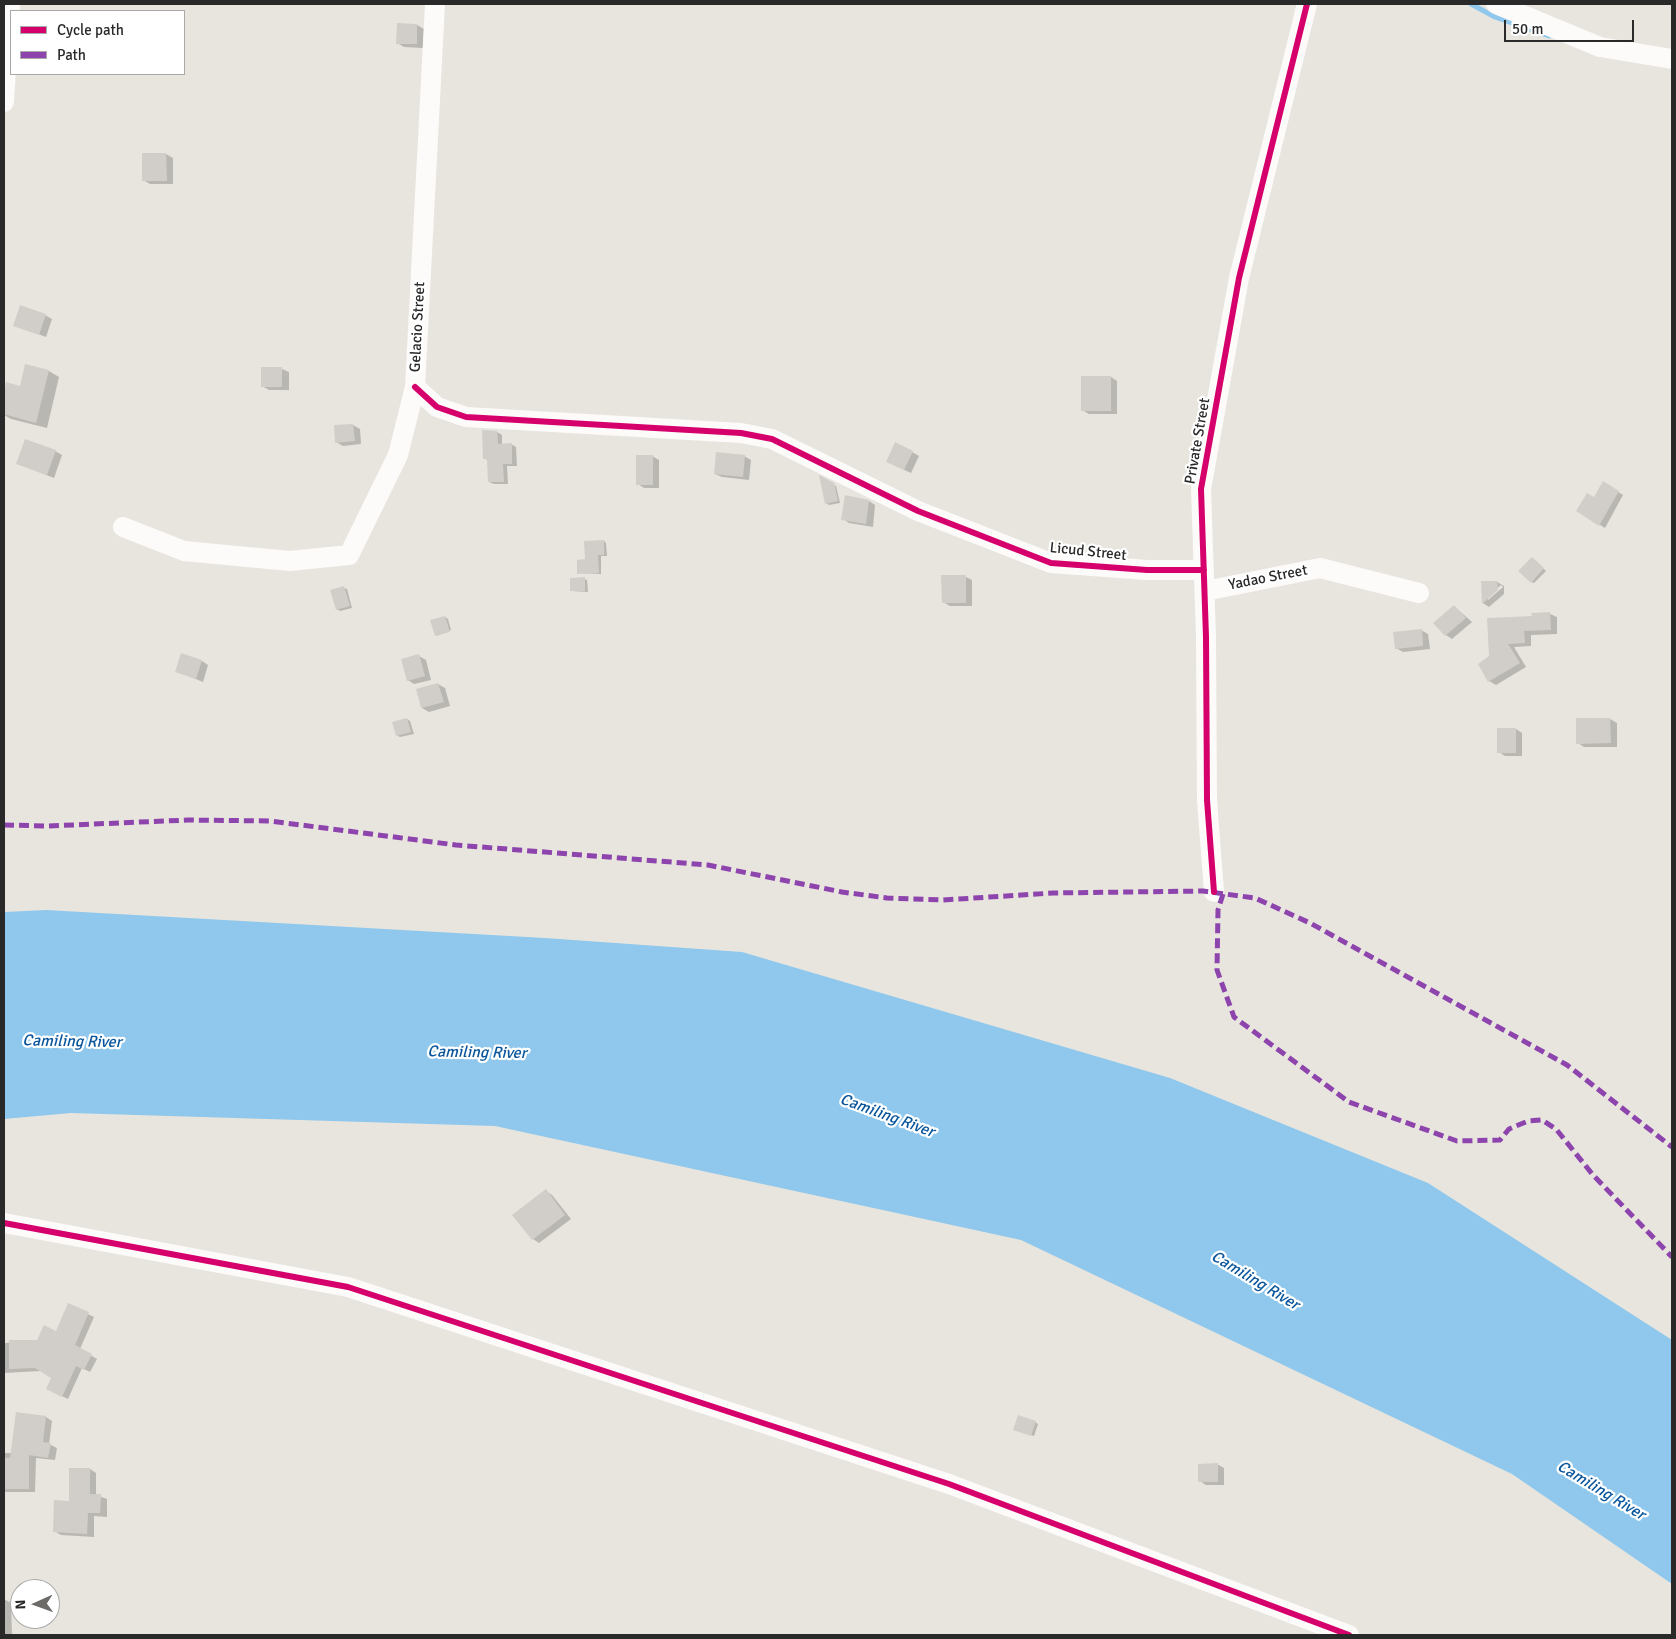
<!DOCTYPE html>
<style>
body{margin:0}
#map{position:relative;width:1676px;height:1639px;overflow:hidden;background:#e8e5de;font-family:Signika,sans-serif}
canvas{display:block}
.frame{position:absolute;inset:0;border:5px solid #292929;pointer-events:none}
.legend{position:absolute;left:10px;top:10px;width:175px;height:65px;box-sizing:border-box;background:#fff;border:1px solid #a9a9a9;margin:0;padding:6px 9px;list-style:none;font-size:15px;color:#292929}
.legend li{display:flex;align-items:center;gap:10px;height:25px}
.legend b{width:25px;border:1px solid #a9a9a9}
.north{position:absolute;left:10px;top:1579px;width:50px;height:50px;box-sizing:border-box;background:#fff;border:1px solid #a9a9a9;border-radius:50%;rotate:268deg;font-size:14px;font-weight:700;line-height:20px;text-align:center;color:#292929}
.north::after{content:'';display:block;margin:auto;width:18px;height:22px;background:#6c6b68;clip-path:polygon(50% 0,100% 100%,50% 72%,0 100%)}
.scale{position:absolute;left:1504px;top:20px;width:130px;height:22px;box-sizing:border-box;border:2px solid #292929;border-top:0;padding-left:6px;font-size:15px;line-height:18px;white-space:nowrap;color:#292929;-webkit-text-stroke:4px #fff;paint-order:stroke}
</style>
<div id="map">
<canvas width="1676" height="1639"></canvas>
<div class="frame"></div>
<ul class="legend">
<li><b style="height:6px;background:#d6006c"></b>Cycle path</li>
<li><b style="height:6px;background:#8e44ad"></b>Path</li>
</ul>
<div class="north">N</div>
<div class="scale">50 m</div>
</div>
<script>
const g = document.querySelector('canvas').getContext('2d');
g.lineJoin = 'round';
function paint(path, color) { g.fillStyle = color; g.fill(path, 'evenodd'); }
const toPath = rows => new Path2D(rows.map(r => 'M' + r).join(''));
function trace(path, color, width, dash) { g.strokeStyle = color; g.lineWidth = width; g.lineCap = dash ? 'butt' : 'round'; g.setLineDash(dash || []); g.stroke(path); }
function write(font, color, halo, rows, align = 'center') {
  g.font = font + ' Signika,sans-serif'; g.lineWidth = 4.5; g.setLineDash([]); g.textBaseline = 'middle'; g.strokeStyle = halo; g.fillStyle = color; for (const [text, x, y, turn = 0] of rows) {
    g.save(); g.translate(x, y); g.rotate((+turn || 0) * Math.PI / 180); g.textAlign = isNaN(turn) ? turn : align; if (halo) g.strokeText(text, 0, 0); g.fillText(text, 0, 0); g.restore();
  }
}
paint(toPath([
 [46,910,545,938,742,952,1170,1078,1428,1183,1672,1340,1672,1584,1512,1474,1021,1240,495,1126,71,1113,4,1119,4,912]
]), '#8fc8ec');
paint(toPath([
 [398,24,417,25,424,29,423,48,404,47,397,43],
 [166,154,173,158,173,184,150,184,143,180],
 [45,315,52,319,46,337,14,325],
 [282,369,289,372,289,390,269,390,262,386],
 [49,371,59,377,47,428,11,419,4,415,4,398,7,384,21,387],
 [1111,377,1117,381,1117,414,1089,414,1082,410],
 [353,425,360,429,361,444,343,446,336,442],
 [483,431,497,432,502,435,502,445,511,444,516,447,517,466,507,466,508,484,494,484,489,482,489,461,484,458],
 [55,451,62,455,54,478,18,464],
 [912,452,919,456,911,473,894,465],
 [652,456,659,460,659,488,644,488,638,484],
 [744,456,751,460,749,480,722,477,715,474],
 [821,478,836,486,840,503,829,505,826,503],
 [1604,483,1623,495,1605,528,1578,511,1594,498],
 [869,501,875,505,873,527,849,523,843,519],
 [604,541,606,543,607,556,601,556,601,574,579,573],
 [1535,560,1546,571,1534,583,1531,582],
 [966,577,972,580,972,606,950,606,943,602],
 [584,579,587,580,588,592,571,591],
 [1482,582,1497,582,1504,586,1504,594,1489,607,1483,603],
 [1501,585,1503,587,1488,600,1488,597],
 [344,588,347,589,352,608,340,611,337,609],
 [1455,607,1472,622,1452,639,1446,635],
 [1550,614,1557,617,1557,634,1531,635,1531,646,1514,647,1526,667,1496,685,1489,681,1491,657,1533,617],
 [445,617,448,619,451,630,437,636],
 [1421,630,1428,634,1430,649,1403,652,1396,648],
 [419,656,426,660,431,680,414,684,408,680],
 [202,661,208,665,203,682,176,671],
 [438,684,445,688,450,706,429,712,422,708],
 [407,719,410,721,414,734,400,737,398,736,394,723],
 [1577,719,1610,719,1617,723,1617,747,1584,747,1578,743],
 [1516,729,1522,733,1522,756,1505,756,1499,752],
 [546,1191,552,1195,571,1219,539,1243,533,1239],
 [69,1305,94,1317,80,1349,97,1359,90,1372,82,1368,68,1399,53,1392,52,1378,41,1371,4,1373,4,1343,37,1341,57,1333],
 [17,1414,46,1417,52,1421,49,1444,57,1448,55,1460,36,1458,35,1492,4,1492,4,1453,12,1453],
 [1035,1422,1038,1424,1034,1436,1018,1431],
 [1217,1464,1224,1468,1224,1485,1206,1485,1200,1481],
 [90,1469,96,1473,96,1495,107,1499,107,1517,94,1516,94,1537,61,1535,54,1531],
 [4,1599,11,1603,12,1635,4,1635]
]), '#0003');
trace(toPath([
 [1471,4,1495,17,1549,36]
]), '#8fc8ec', 5);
paint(toPath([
 [397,23,417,24,417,44,396,44],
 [142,153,166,153,167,181,142,181],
 [20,305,46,314,39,335,13,326],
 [25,364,49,370,36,423,4,414,4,393,6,382,20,386],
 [261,367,282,367,282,387,261,387],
 [1081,376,1111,376,1111,411,1081,411],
 [353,424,355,441,335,443,334,425],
 [482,430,497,431,498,444,512,443,512,464,503,464,504,482,488,482,487,459,483,459],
 [25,439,56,450,47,475,16,464],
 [895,442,913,451,904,470,886,462],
 [716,452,745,455,743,477,714,474],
 [636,455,653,455,653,485,636,485],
 [819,475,834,483,838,501,825,504],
 [1603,481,1619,491,1599,526,1576,511,1587,493,1594,497],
 [845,495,869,500,866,524,841,520],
 [604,540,604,555,598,555,599,573,577,574,577,560,585,559,584,541],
 [1532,557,1544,568,1531,583,1518,571],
 [941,575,966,575,966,603,942,603],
 [585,577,585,591,570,591,570,578],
 [1481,581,1497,581,1498,590,1482,604],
 [344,586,350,606,336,610,330,590],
 [1454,605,1466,618,1445,636,1433,623],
 [1550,612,1551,630,1524,631,1525,643,1508,644,1520,663,1488,682,1478,664,1489,656,1487,618,1532,616,1531,613],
 [445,616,450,632,435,636,430,620],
 [1422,629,1423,646,1395,649,1393,632],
 [181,653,202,660,196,679,175,672],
 [419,654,425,676,407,681,401,659],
 [438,683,444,702,421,708,416,689],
 [407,718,411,732,396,736,392,722],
 [1576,718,1610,718,1611,743,1576,744],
 [1497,728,1516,728,1516,753,1497,753],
 [546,1189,565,1215,532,1240,512,1215],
 [68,1303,89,1312,75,1345,92,1354,84,1370,76,1366,62,1397,46,1389,51,1378,35,1368,9,1369,9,1340,37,1340,44,1325,56,1331],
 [16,1412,46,1416,43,1442,51,1443,48,1458,29,1455,29,1489,4,1489,4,1458,10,1458],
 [1018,1415,1036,1421,1031,1436,1013,1430],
 [1218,1463,1218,1482,1198,1482,1198,1464],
 [69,1468,90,1468,90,1494,101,1494,100,1513,88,1513,87,1534,53,1532,54,1500,69,1501]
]), '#d1cec9');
trace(toPath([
 [1496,4,1600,47,1672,59],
 [4,102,10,4],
 [415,387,437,407,466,417,741,433,772,439,918,511,1051,563,1147,570,1204,570],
 [123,527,184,551,290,561,349,555,398,455,415,387,435,4],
 [1205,591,1320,568,1419,593],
 [1214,892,1207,800,1206,637,1201,489,1239,278,1307,4],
 [4,1223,348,1287,949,1484,1349,1635]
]), '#fcfbfa', 20);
trace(toPath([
 [4,825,48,826,188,820,270,821,456,845,708,865,842,892,887,898,943,900,1053,893,1203,891,1255,898,1310,923,1567,1065,1672,1147],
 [1223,894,1218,910,1217,970,1234,1017,1349,1102,1457,1141,1500,1140,1509,1129,1528,1121,1542,1120,1556,1129,1593,1175,1672,1257]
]), '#8e44ad', 5, [10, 5]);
trace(toPath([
 [415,387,437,407,466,417,741,433,772,439,918,511,1051,563,1147,570,1204,570],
 [1214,892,1207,800,1206,637,1201,489,1239,278,1307,4],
 [4,1223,348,1287,949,1484,1349,1635]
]), '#d6006c', 6);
write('15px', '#292929', '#fff', [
 ["Gelacio Street",418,327,-87],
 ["Private Street",1198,441,-80],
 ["Licud Street",1088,552,6],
 ["Yadao Street",1268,578,-11]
]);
write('italic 16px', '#09569c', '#fff', [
 ["Camiling River",72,1042,1],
 ["Camiling River",477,1053,1],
 ["Camiling River",887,1116,20],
 ["Camiling River",1255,1281,31],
 ["Camiling River",1601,1491,31]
]);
</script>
